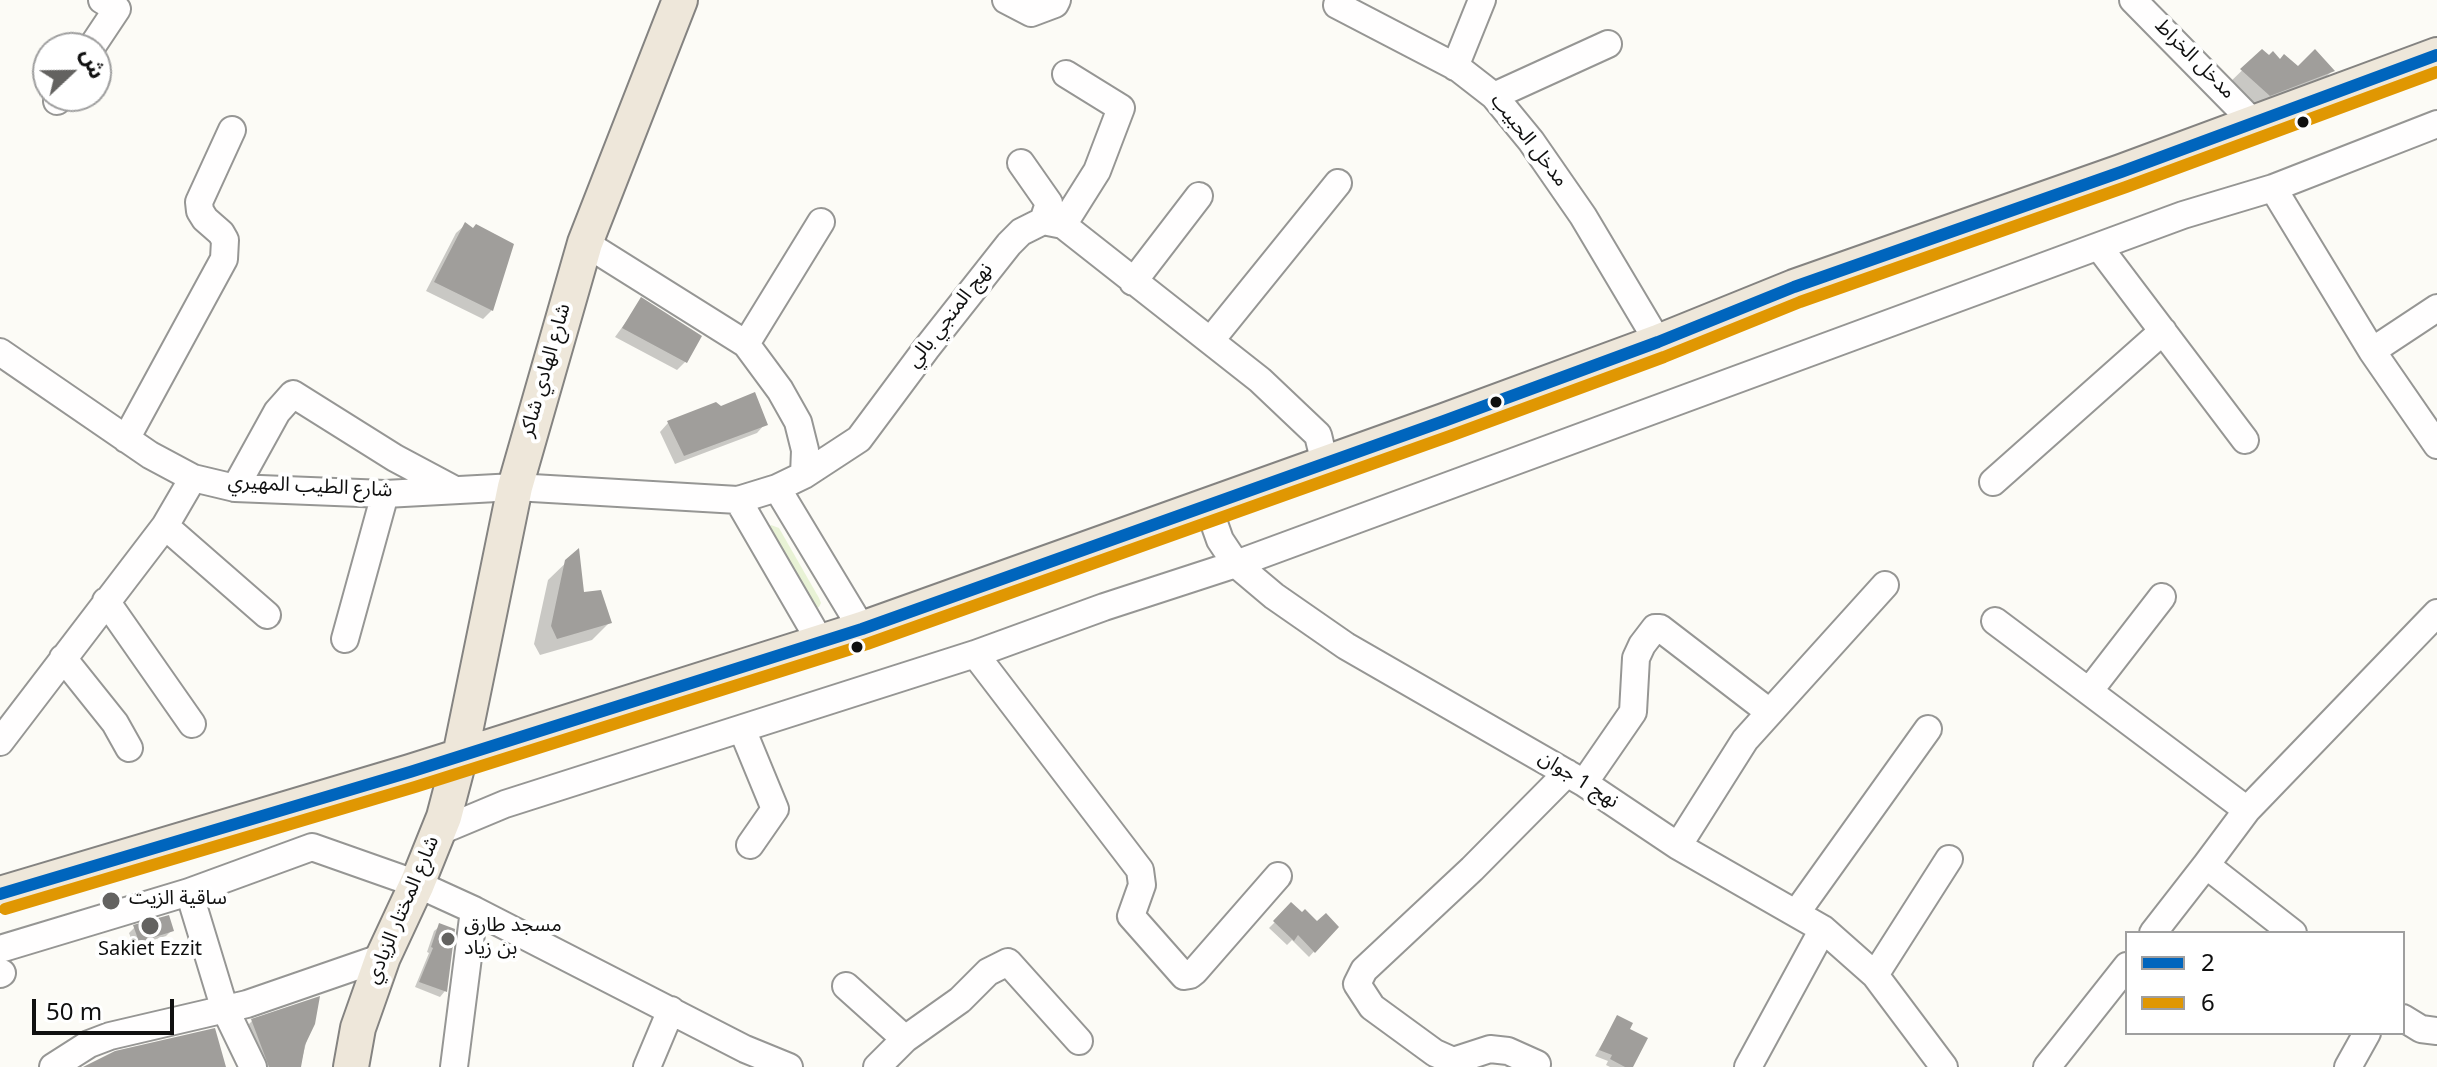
<!DOCTYPE html>
<meta charset="utf-8">
<style>
body{margin:0}
#map{position:relative;width:2437px;height:1067px;overflow:hidden;background:#fcfbf6;font-family:Georgia,"Noto Sans Arabic",serif}
canvas{display:block}
.legend{position:absolute;left:2125px;top:931px;width:280px;height:104px;box-sizing:border-box;background:#fff;border:2px solid #9f9f9f;margin:0;padding:10px 14px;list-style:none;font-size:24px;color:#101010}
.legend li{display:flex;align-items:center;gap:16px;height:40px}
.legend b{width:40px;border:2px solid #9f9f9f}
.north{position:absolute;left:32px;top:32px;width:80px;height:80px;box-sizing:border-box;background:#fff;border:2px solid #9f9f9f;border-radius:50%;rotate:68deg;font-size:22px;font-weight:700;line-height:32px;text-align:center;color:#101010}
.north::after{content:'';display:block;margin:auto;width:28px;height:36px;background:#636260;clip-path:polygon(50% 0,100% 100%,50% 72%,0 100%)}
.scale{position:absolute;left:32px;top:999px;width:142px;height:36px;box-sizing:border-box;border:4px solid #101010;border-top:0;padding-left:10px;font-size:24px;line-height:28px;white-space:nowrap;color:#101010;-webkit-text-stroke:6px #fff;paint-order:stroke}
</style>
<div id="map">
<canvas width="2437" height="1067"></canvas>
<ul class="legend">
<li><b style="height:10px;background:#0065bd"></b>2</li>
<li><b style="height:10px;background:#e09702"></b>6</li>
</ul>
<div class="north">ش</div>
<div class="scale">50 m</div>
</div>
<script>
const g = document.querySelector('canvas').getContext('2d');
g.lineJoin = 'round';
function paint(path, color) { g.fillStyle = color; g.fill(path, 'evenodd'); }
const toPath = rows => new Path2D(rows.map(r => 'M' + r).join(''));
function trace(path, color, width, dash) { g.strokeStyle = color; g.lineWidth = width; g.lineCap = dash ? 'butt' : 'round'; g.setLineDash(dash || []); g.stroke(path); }
function write(font, color, halo, rows, align = 'center') {
  g.font = font + ' Georgia,"Noto Sans Arabic",serif'; g.lineWidth = 8; g.setLineDash([]); g.textBaseline = 'middle'; g.strokeStyle = halo; g.fillStyle = color; for (const [text, x, y, turn = 0] of rows) {
    g.save(); g.translate(x, y); g.rotate((+turn || 0) * Math.PI / 180); g.textAlign = isNaN(turn) ? turn : align; if (halo) g.strokeText(text, 0, 0); g.fillText(text, 0, 0); g.restore();
  }
}
paint(toPath([
 [771,525,779,528,819,598,821,603,819,607,814,608,768,529]
]), '#e8f2d5');
paint(toPath([
 [2262,51,2279,61,2298,68,2332,71,2315,88,2252,112,2224,88],
 [465,225,492,310,483,319,426,291,456,233],
 [642,300,686,361,677,370,615,337],
 [668,423,765,424,757,433,675,464,660,432],
 [577,552,583,594,609,623,592,640,540,655,534,644,548,580],
 [1292,905,1317,924,1336,927,1309,957,1292,940,1287,945,1269,928],
 [440,926,453,931,445,991,440,997,415,987,429,953,427,952,434,931],
 [135,927,172,930,166,936,134,946,129,933],
 [317,999,300,1067,256,1067,242,1031,252,1021],
 [1617,1018,1627,1030,1631,1067,1610,1067,1606,1065,1608,1061,1595,1056]
]), '#0003');
paint(toPath([
 [2262,49,2269,55,2273,51,2280,59,2284,54,2298,66,2315,49,2335,71,2270,96,2240,69],
 [465,222,473,228,476,224,514,244,493,311,434,282],
 [641,297,702,336,687,363,622,328],
 [755,392,768,425,684,456,667,421,716,402,721,406],
 [579,548,584,592,601,590,612,623,557,639,551,626,565,560],
 [1291,902,1302,912,1305,909,1317,921,1326,913,1339,927,1315,953,1298,935,1294,941,1273,921],
 [169,915,174,931,139,942,133,925],
 [439,923,455,929,447,992,419,982,433,948,431,947],
 [320,996,315,1024,305,1045,301,1067,269,1067,251,1019],
 [1617,1015,1633,1023,1630,1029,1648,1038,1633,1067,1625,1067,1610,1059,1612,1055,1599,1050],
 [215,1028,226,1067,83,1067,115,1051]
]), '#a09e9b');
const minor = toPath([
 [1006,0,1031,13,1055,4,1057,0],
 [2133,0,2253,122],
 [1337,5,1458,68,1494,96,1531,141,1583,216,1658,342],
 [91,48,117,9,102,0],
 [1455,67,1482,0],
 [1494,96,1608,44],
 [57,101,60,96],
 [1021,163,1049,203,1043,221],
 [2273,188,2372,351,2437,445],
 [1063,225,1097,171,1121,108,1066,74],
 [585,243,746,344,780,390,798,422,805,450,804,475],
 [2099,247,2245,440],
 [1133,282,1199,196],
 [1211,340,1338,183],
 [746,344,821,222],
 [2372,351,2437,308],
 [0,352,150,455,193,478,235,488,385,494,515,487,738,500,777,488,804,475,859,439,926,349,1009,244,1021,232,1043,221,1063,225,1260,380,1318,435,1325,464],
 [126,439,224,259,225,240,221,233,205,219,200,211,199,202,232,130],
 [1993,482,2163,331],
 [235,488,277,412,293,394,395,458,455,490],
 [777,488,862,629],
 [738,500,821,643],
 [1208,506,1220,540,1236,564,1274,596,1346,646,1584,783,1678,846,1823,929,1875,975,1944,1067],
 [165,526,267,615],
 [106,601,192,724],
 [1995,621,2247,810],
 [345,639,385,494],
 [975,654,1140,870,1142,885,1131,916,1184,976,1190,975,1195,971,1278,876],
 [63,658,115,723,129,748],
 [2090,690,2162,597],
 [742,729,775,809,750,845],
 [0,742,165,526,193,478],
 [1584,783,1633,712,1636,658,1642,645,1655,628,1660,628,1768,711],
 [438,832,505,804,975,654,1104,607,1236,564,2183,215,2273,188,2437,124],
 [1678,846,1745,740,1885,585],
 [189,892,224,1007,253,1067],
 [1797,912,1928,729],
 [2153,933,2206,865],
 [2293,933,2206,865,2247,810,2437,613],
 [0,949,189,892,312,847,417,884,474,910],
 [0,974,2,973],
 [1875,975,1949,859],
 [846,986,905,1039],
 [2403,1018,2421,1029,2437,1031],
 [1537,1064,1508,1051,1490,1049,1453,1061,1435,1053,1372,1007,1357,984,1364,970,1472,869,1567,773],
 [53,1067,89,1044,110,1036,247,1004,383,957],
 [454,1067,474,910,745,1049,789,1067],
 [647,1067,671,1010],
 [877,1067,905,1039,960,1000,988,972,1008,962,1079,1041],
 [1748,1067,1823,929],
 [2047,1067,2127,966],
 [2348,1067,2367,1033]
]);
const major = toPath([
 [0,894,410,772,862,629,1444,421,1658,342,1794,287,2121,172,2437,55],
 [351,1067,358,1028,383,957,417,884,444,817,460,756,515,487,585,243,680,0]
]);
trace(minor, '#969694', 30);
trace(major, '#848381', 38);
trace(minor, '#fffefe', 26);
trace(major, '#eee7da', 34);
trace(toPath([
 [0,894,410,772,862,629,1444,421,1658,342,1794,287,2121,172,2437,55]
]), '#0065bd', 12);
trace(toPath([
 [5,909,415,787,867,644,1450,436,1664,357,1800,302,2126,187,2437,72]
]), '#e09702', 12);
for (const [x, y, r, color] of [
 [2303,122,7,"#101010"],
 [1496,402,7,"#101010"],
 [857,647,7,"#101010"],
 [111,901,10,"#636260"],
 [150,926,10,"#636260"],
 [448,939,8,"#636260"]
]) { const dot = new Path2D(); dot.arc(x, y, r, 0, 2 * Math.PI); g.fillStyle = color; g.fill(dot); trace(dot, '#fff', 3); }
write('20px', '#101010', '#fff', [
 ["مدخل الخراط",2193,61,45],
 ["مدخل الحبيب",1527,142,52],
 ["نهج المنجي بالي",952,317,-52],
 ["شارع الهادي شاكر",548,371,-74],
 ["شارع الطيب المهيري",310,489,3],
 ["نهج 1 جوان",1577,782,32],
 ["شارع المختار الزيادي",405,911,-67]
]);
write('20px', '#101010', '#fff', [
 ["ساقية الزيت",129,901],
 ["مسجد طارق",464,928],
 ["بن زياد",464,951],
 ["Sakiet Ezzit",150,952,"center"]
], 'left');
</script>
